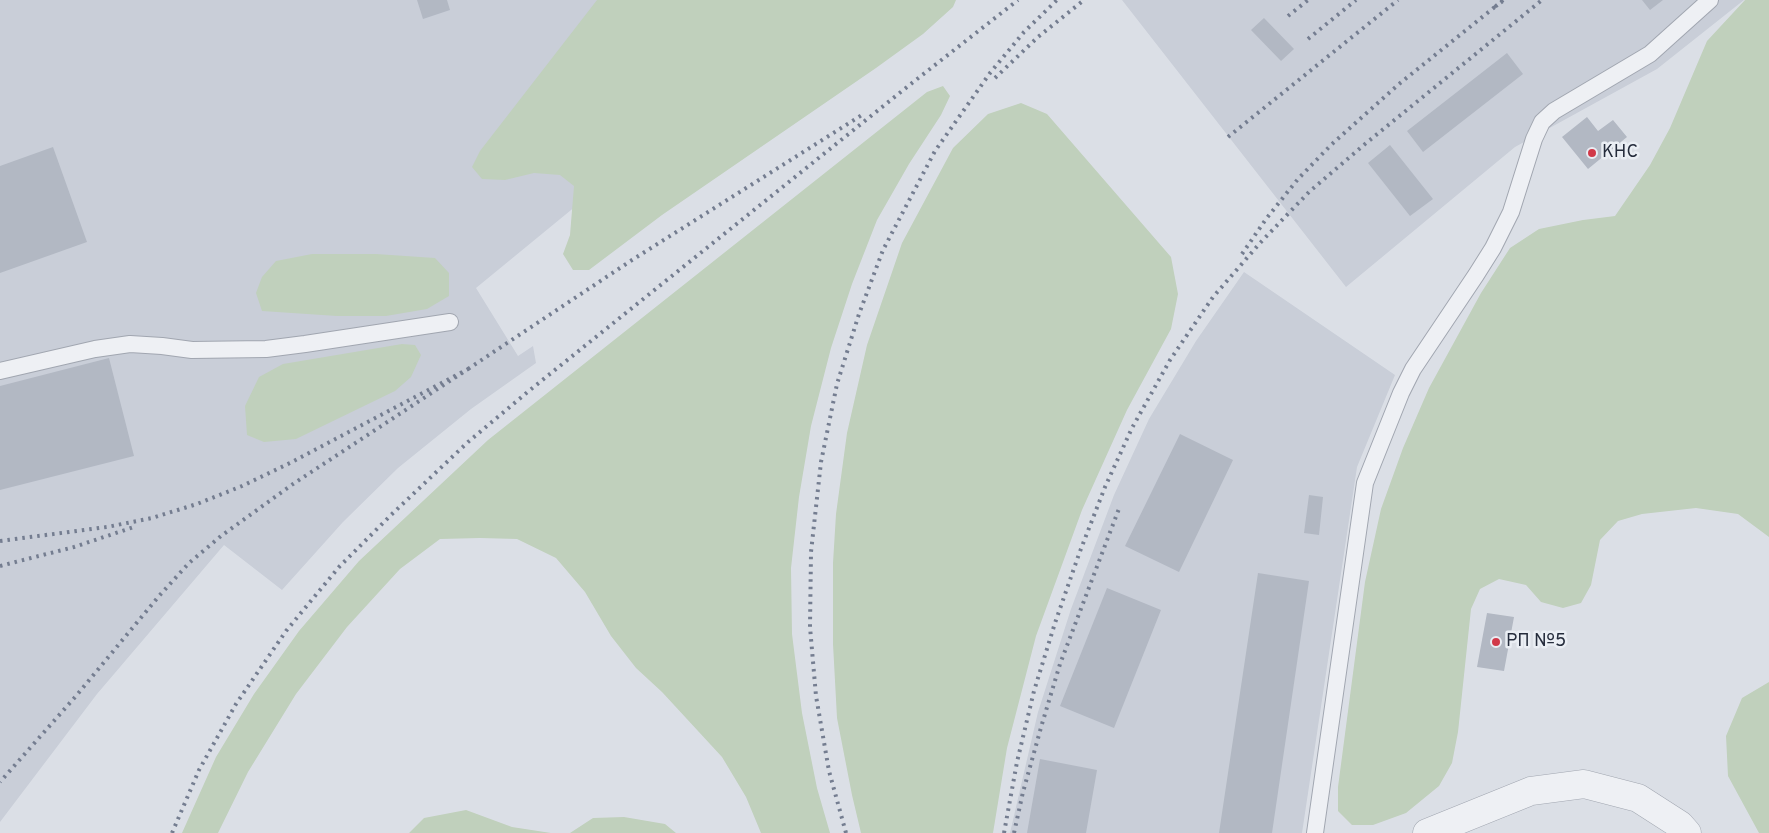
<!DOCTYPE html>
<meta charset="utf-8">
<style>
body{margin:0}
canvas{display:block;background:#dbdfe6}
</style>
<canvas width="1769" height="833"></canvas>
<script>
const g = document.querySelector('canvas').getContext('2d');
g.lineJoin = 'round';
function paint(path, color) { g.fillStyle = color; g.fill(path, 'evenodd'); }
const toPath = rows => new Path2D(rows.map(r => 'M' + r).join(''));
function trace(path, color, width, dash) { g.strokeStyle = color; g.lineWidth = width; g.lineCap = dash ? 'butt' : 'round'; g.setLineDash(dash || []); g.stroke(path); }
function write(font, color, halo, rows, align = 'center') {
  g.font = font + ' Overpass,sans-serif'; g.lineWidth = 5; g.setLineDash([]); g.textBaseline = 'middle'; g.strokeStyle = halo; g.fillStyle = color; for (const [text, x, y, turn = 0] of rows) {
    g.save(); g.translate(x, y); g.rotate((+turn || 0) * Math.PI / 180); g.textAlign = isNaN(turn) ? turn : align; if (halo) g.strokeText(text, 0, 0); g.fillText(text, 0, 0); g.restore();
  }
}
paint(toPath([
 [0,0,827,0,476,288,518,356,533,346,536,363,471,409,398,468,343,522,282,590,224,545,97,694,0,822],
 [1122,0,1744,0,1657,69,1515,147,1346,287],
 [1244,272,1395,375,1357,467,1302,833,1010,833,1038,712,1071,609,1114,495,1149,419,1196,341]
]), '#c9ced8');
paint(toPath([
 [597,0,956,0,953,7,923,34,876,68,662,215,589,270,573,270,563,254,570,235,574,186,560,175,534,173,505,180,482,179,472,167,480,151],
 [1745,0,1769,0,1769,537,1738,514,1696,508,1642,514,1618,521,1600,540,1591,585,1581,603,1563,608,1541,602,1526,585,1499,579,1480,589,1471,609,1458,732,1452,763,1439,786,1406,813,1373,825,1352,825,1338,811,1338,787,1365,582,1381,509,1403,448,1429,388,1481,293,1510,248,1539,229,1583,220,1615,216,1650,165,1670,128,1707,41],
 [943,86,950,96,941,115,909,164,877,220,852,284,831,348,811,426,799,497,791,568,792,634,802,713,817,788,830,833,761,833,746,797,722,757,662,692,636,668,611,636,585,592,556,558,517,539,480,538,440,539,400,569,347,627,296,694,248,772,218,833,182,833,216,757,254,694,299,631,359,561,488,440,927,92],
 [1021,103,1047,114,1171,257,1178,294,1171,329,1127,410,1082,510,1036,636,1007,748,993,833,861,833,852,795,837,718,833,644,833,563,836,514,847,433,867,345,902,243,953,148,988,114],
 [312,254,376,254,435,258,449,273,449,296,427,309,386,316,337,316,262,311,256,293,262,277,276,261],
 [402,344,415,345,421,355,411,377,395,391,296,439,264,442,247,435,245,406,259,377,283,364],
 [1769,682,1769,833,1759,833,1728,776,1726,736,1742,698],
 [466,810,512,827,551,833,409,833,424,818],
 [624,817,665,824,676,833,570,833,593,818]
]), '#c0d0bc');
paint(toPath([
 [417,0,447,0,450,10,423,19],
 [1642,0,1663,0,1650,10],
 [1264,18,1294,49,1281,61,1251,30],
 [1507,53,1523,74,1423,152,1407,131],
 [1587,117,1598,131,1613,120,1627,137,1588,169,1562,137],
 [1390,145,1433,199,1410,216,1368,163],
 [53,147,87,242,0,273,0,166],
 [109,358,134,456,0,490,0,386],
 [1180,434,1233,460,1179,572,1125,546],
 [1309,495,1323,497,1319,535,1304,533],
 [1258,573,1309,581,1272,833,1219,833],
 [1107,588,1161,610,1114,728,1060,706],
 [1487,613,1514,617,1504,671,1477,667],
 [1040,759,1097,770,1086,833,1027,833]
]), '#b2b8c3');
const service = toPath([
 [0,371,95,349,130,344,162,346,192,350,266,349,305,344,450,322],
 [1315,833,1365,483,1401,393,1413,369,1476,275,1493,248,1511,212,1534,139,1542,122,1554,111,1650,54,1710,0]
]);
const minor = toPath([
 [1427,833,1531,791,1584,784,1638,798,1680,825,1687,833]
]);
trace(service, '#a1a6b0', 18);
trace(minor, '#a1a6b0', 29);
trace(service, '#eef0f4', 16);
trace(minor, '#eef0f4', 28);
trace(toPath([
 [1503,0,1496,6,1504,0],
 [1288,16,1308,0],
 [1308,39,1356,0],
 [995,78,1038,37,1084,0],
 [1228,137,1398,0],
 [1242,254,1266,219,1298,179,1331,145,1399,84,1496,6],
 [468,369,632,260,865,113],
 [0,541,107,527,152,518,197,504,242,486,290,463,468,369,293,484,221,536,189,563,159,596,76,696,0,782],
 [0,566,74,547,134,527],
 [172,833,199,770,236,704,286,631,339,567,391,515,468,442,530,390,912,83,1018,0],
 [846,833,829,771,816,696,810,627,811,552,821,462,837,384,859,314,883,250,935,151,990,73,1024,32,1057,0],
 [1004,833,1017,762,1034,691,1055,623,1079,554,1105,487,1132,428,1170,360,1213,297,1260,243,1309,192,1365,144,1542,0],
 [1014,833,1023,792,1042,724,1060,664,1120,506]
]), '#747d90', 4, [2.5, 5]);
for (const [x, y, r, color] of [
 [1592,153,5,"#d13949"],
 [1496,642,5,"#d13949"]
]) { const dot = new Path2D(); dot.arc(x, y, r, 0, 2 * Math.PI); g.fillStyle = color; g.fill(dot); trace(dot, '#eaeef4', 2); }
write('18px', '#252c3c', '#eaeef4', [
 ["КНС",1602,153],
 ["РП №5",1506,642]
], 'left');
</script>
